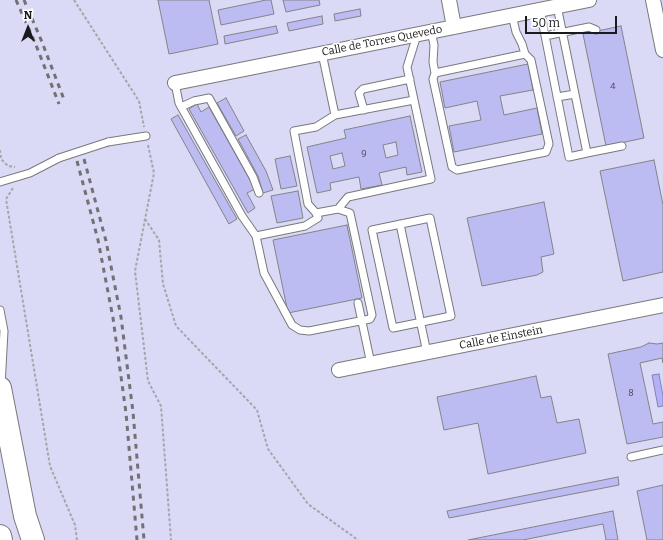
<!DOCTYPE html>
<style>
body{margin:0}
#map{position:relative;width:663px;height:540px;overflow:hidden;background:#f5f5f9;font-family:Bitter,serif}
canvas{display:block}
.north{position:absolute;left:8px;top:8px;width:40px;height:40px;-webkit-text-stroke:3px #fff;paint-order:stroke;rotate:0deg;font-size:11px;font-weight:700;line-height:16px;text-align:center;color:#1a1a1c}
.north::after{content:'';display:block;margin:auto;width:14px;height:18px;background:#1a1a1c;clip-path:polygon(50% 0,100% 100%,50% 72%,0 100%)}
.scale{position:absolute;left:525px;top:16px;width:92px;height:18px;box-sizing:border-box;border:2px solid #1a1a1c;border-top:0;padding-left:5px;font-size:12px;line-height:14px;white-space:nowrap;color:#1a1a1c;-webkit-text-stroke:3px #fff;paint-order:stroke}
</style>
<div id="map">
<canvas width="663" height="540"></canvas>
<div class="north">N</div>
<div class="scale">50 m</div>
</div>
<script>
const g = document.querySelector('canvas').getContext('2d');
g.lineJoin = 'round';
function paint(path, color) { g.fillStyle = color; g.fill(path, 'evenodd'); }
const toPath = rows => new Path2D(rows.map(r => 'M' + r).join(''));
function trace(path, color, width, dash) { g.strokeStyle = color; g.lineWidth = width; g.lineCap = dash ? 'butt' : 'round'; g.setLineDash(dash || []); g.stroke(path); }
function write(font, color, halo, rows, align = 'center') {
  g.font = font + ' Bitter,serif'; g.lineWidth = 3.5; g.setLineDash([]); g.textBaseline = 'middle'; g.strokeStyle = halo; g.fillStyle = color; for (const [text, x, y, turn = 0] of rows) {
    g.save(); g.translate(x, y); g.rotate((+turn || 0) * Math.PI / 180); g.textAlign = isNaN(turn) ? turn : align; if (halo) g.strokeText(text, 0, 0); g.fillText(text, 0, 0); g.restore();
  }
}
paint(toPath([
 [0,0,663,0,663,540,0,540]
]), '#dadaf7');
const water = toPath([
 [659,374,663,396,663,406,658,407,652,375,659,374]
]);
paint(water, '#b3b1f8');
trace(water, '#8584b6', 1);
const building = toPath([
 [158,0,209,0,218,44,169,54,158,0],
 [266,0,271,0,274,14,221,25,218,10,266,0],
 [283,0,319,0,320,5,286,12,283,0],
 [360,9,361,16,335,21,334,14,360,9],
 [322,16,323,24,289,31,287,23,322,16],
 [276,26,278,33,225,44,224,36,276,26],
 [621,26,644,138,606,146,583,34,621,26],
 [528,64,533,90,500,96,504,115,537,108,542,134,454,152,449,126,481,120,477,101,445,108,440,82,528,64],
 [226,98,244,131,236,136,217,103,226,98],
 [197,104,201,112,209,107,255,189,247,193,255,208,248,213,189,109,197,104],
 [178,115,237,219,229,224,171,119,178,115],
 [410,116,422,172,407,175,406,167,379,173,382,185,361,189,359,177,330,183,331,190,317,193,307,147,346,138,344,130,410,116],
 [396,142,398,155,386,158,383,145,396,142],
 [342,153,345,166,333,169,330,156,342,153],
 [246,135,266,171,273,190,263,193,258,176,238,139,246,135],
 [290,156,297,186,281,189,275,159,290,156],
 [654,160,663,205,663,272,623,281,600,171,654,160],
 [298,191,303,218,277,223,271,196,298,191],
 [544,202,554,254,541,257,543,272,537,275,482,286,467,218,544,202],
 [347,225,362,298,288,313,273,240,347,225],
 [649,343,657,344,663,343,663,363,662,358,640,363,653,424,663,422,663,437,627,444,608,354,641,347,649,343],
 [536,376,541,398,551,396,557,423,579,419,586,453,488,474,478,423,444,430,437,397,536,376],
 [618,477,619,485,449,518,447,511,618,477],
 [663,485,663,540,647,540,637,491,663,485],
 [613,511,618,540,606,540,603,524,523,540,468,540,613,511]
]);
paint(building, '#bdbcf2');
trace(building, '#848488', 1);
const service = toPath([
 [540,10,569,157,587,153,557,6],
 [431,31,434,45,433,62,435,73,433,79,452,167,457,170,546,152,549,144,531,60,525,54,522,44,516,32,512,15],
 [545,36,589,27,596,30],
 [435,73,525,54],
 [175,83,179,103,242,216,256,236,305,226,318,218,316,213,308,204,294,131,316,127,335,115,322,53],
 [557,97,575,94],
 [181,107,194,101,209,98,253,177,259,193],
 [364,110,359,93,363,89,410,79],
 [335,115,414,100,407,67,417,35],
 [108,142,146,136],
 [587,153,622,146],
 [0,182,30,173,59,158],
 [338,209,348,197,431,179,414,100],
 [430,218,451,316,393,328,372,230,430,218],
 [400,224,427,353],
 [256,236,264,273,292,325,300,330,309,331,370,319,372,315,350,213,338,209,316,213],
 [358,303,371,364],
 [0,310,4,331,1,386],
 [631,457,663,450]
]);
const minor = toPath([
 [449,0,454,27],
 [653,0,663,50],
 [175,83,589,0],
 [339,370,663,305]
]);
const motorway = toPath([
 [0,388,25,516,33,540],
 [0,536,1,540]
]);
trace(service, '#79797c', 9);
trace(minor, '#79797c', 16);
trace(motorway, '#79797c', 24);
trace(toPath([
 [74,0,139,101,144,127],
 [148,145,154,173,135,271,148,381,161,406,171,540],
 [0,150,1,159,8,166,15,167],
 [13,188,6,199,50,466,75,525,77,540],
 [145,219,159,240,163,284,176,326,257,410,268,449,308,504,358,540]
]), '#a6a6a9', 2, [3, 2]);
trace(service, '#fff', 7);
trace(minor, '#fff', 14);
trace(motorway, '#fff', 22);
trace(toPath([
 [16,0,36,45,59,104],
 [24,0,42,42,65,102],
 [84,159,106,241,121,317,133,412,144,540],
 [77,161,98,240,113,318,126,413,137,540]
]), '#727275', 3, [5, 5]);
const serviceBridge = toPath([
 [59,158,108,142]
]);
trace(serviceBridge, '#79797c', 9, []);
trace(serviceBridge, '#fff', 7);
write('9px', '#434252', null, [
 ["4",613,86],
 ["9",364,154],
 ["8",631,393]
]);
write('11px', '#1a1a1c', '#fff', [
 ["Calle de Torres Quevedo",382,41,-11],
 ["Calle de Einstein",501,338,-11]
]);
</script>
